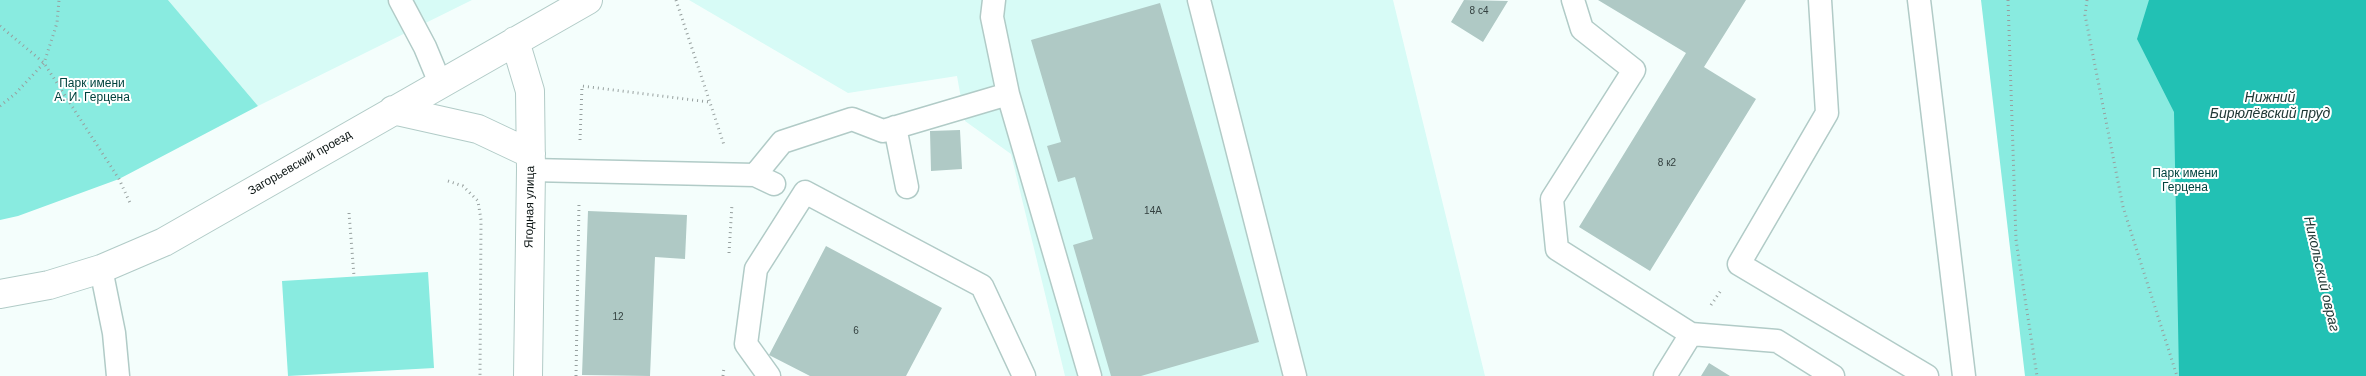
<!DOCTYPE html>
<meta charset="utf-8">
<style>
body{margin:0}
canvas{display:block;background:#f4fefc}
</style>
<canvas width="2366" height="376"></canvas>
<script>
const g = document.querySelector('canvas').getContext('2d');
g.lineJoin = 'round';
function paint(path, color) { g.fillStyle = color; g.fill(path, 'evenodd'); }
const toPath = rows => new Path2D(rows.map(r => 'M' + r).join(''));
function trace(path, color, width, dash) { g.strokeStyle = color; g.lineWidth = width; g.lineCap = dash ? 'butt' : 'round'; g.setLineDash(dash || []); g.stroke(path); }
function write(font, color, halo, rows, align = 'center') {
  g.font = font + ' Helvetica,sans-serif'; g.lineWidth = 4; g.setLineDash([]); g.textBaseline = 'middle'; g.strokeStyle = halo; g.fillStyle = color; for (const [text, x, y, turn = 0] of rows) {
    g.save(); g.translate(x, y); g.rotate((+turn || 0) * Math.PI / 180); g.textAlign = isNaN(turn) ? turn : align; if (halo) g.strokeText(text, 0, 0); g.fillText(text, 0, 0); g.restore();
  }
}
paint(toPath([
 [168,0,472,0,258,106],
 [689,0,1393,0,1485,376,1065,376,1011,154,965,121,957,76,848,93]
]), '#d7fbf6');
paint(toPath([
 [0,0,168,0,258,106,119,179,18,216,0,220],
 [1981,0,2366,0,2366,376,2025,376],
 [428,272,434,368,288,376,282,281]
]), '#89ebe0');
paint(toPath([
 [2149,0,2366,0,2366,376,2179,376,2174,112,2137,39]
]), '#22c1b4');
paint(toPath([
 [1464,0,1508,1,1483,42,1451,22],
 [1598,0,1746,0,1704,67,1756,99,1650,271,1579,227,1686,53],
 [1160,3,1259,342,1141,376,1111,376,1073,245,1093,239,1075,177,1058,182,1047,146,1061,142,1031,40],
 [960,130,962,169,931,171,930,131],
 [588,211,687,215,685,259,655,257,650,376,582,375],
 [826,246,942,308,906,376,810,376,769,355],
 [1709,363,1730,376,1701,376]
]), '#afc9c5');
const service = toPath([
 [400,0,425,47,440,83],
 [994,0,992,17,1008,94,1090,376],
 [1199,0,1295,376],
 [1573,0,1582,29,1634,70,1552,199,1557,249,1691,334,1665,376],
 [1820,0,1827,113,1739,264,1927,376],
 [1919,0,1964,376],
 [895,127,907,187],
 [531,170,755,175,782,142,852,119,883,131,1008,94],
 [755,175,774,184],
 [101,269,114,333,118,376],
 [1691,334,1777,341,1833,376],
 [769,376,746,344,756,269,805,192,982,286,1024,376]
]);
const minor = toPath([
 [515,41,530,91,531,170,528,376],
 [393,110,478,129,531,154],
 [0,294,49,285,101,269,164,242,588,0]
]);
trace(service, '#b1cbc7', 25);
trace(minor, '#b1cbc7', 30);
trace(toPath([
 [676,0,724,145],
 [2008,0,2016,240,2037,376],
 [2087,0,2085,15,2123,207,2177,376],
 [0,26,44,63,119,179,131,205],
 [0,106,15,94,44,63,57,23,59,0],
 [580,140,582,86,709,102],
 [448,181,463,186,478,201,481,220,480,376],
 [349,213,354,276],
 [729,253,732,204],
 [1711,305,1722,289],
 [576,376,579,202],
 [723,376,724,367]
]), '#97a09f', 3, [1, 4]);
trace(service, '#fff', 22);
trace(minor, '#fff', 28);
write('10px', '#344140', null, [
 ["8 с4",1479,11],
 ["8 к2",1667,163],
 ["14А",1153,211],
 ["12",618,317],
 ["6",856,331]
]);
write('12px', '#00433e', '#fff', [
 ["Парк имени",92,84],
 ["А. И. Герцена",92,98],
 ["Парк имени",2185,174],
 ["Герцена",2185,188]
]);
write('12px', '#0b1413', '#fff', [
 ["Загорьевский проезд",300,163,-30],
 ["Ягодная улица",530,207,-89]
]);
write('italic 14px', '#213936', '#fff', [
 ["Нижний",2270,98],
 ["Бирюлёвский пруд",2270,114],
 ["Никольский овраг",2321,274,77]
]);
</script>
